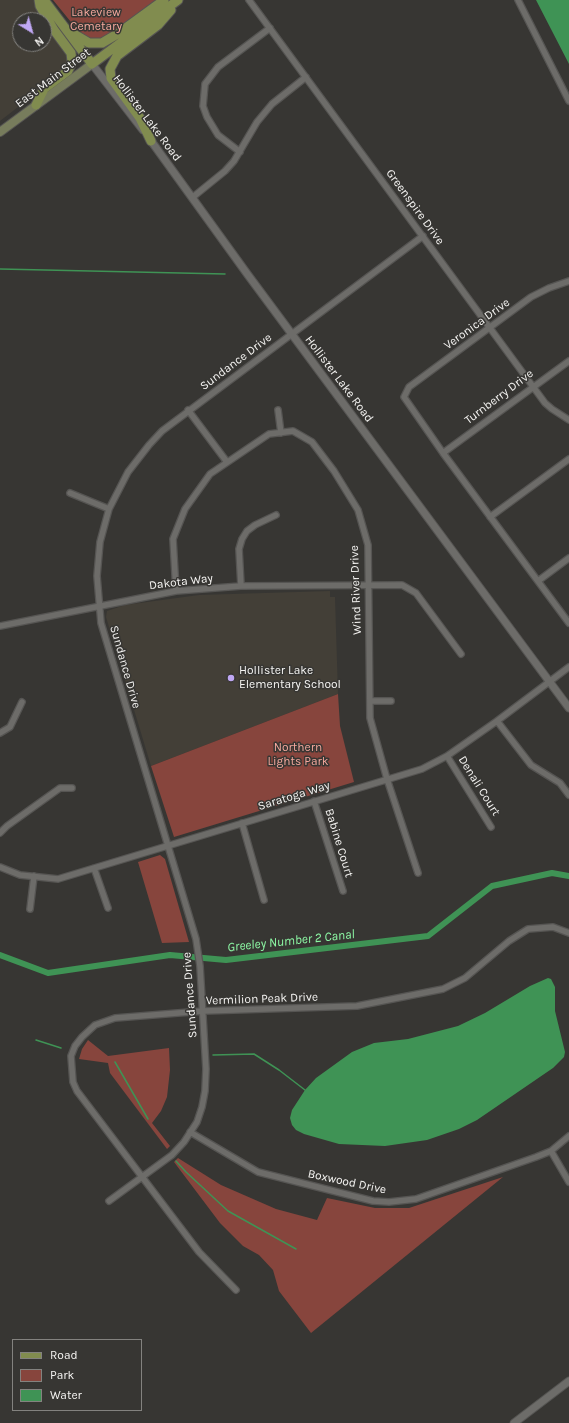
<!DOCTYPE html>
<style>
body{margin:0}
#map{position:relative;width:569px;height:1423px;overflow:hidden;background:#373633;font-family:Karla,sans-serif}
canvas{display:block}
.legend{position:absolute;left:12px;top:1339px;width:130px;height:72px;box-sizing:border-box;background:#373633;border:1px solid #83827f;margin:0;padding:5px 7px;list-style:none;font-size:12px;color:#f5f4f2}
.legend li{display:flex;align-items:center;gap:8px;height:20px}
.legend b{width:20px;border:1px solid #83827f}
.north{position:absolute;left:12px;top:12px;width:40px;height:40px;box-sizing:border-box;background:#373633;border:1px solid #83827f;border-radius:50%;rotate:143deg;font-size:11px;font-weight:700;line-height:16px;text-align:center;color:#f5f4f2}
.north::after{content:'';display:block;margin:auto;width:14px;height:18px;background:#c0a8f4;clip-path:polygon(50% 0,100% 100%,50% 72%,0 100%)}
</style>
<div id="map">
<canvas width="569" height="1423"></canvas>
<ul class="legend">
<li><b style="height:5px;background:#818c4f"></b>Road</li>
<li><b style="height:11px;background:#87453d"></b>Park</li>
<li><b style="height:11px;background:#3f9355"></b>Water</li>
</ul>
<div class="north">N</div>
</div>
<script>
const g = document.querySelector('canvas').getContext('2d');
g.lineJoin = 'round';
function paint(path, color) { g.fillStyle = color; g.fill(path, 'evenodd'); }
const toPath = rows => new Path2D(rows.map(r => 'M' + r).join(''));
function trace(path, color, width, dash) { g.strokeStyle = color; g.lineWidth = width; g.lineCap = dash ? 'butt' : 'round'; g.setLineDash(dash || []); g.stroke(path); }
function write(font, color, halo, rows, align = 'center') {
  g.font = font + ' Karla,sans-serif'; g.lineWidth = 3; g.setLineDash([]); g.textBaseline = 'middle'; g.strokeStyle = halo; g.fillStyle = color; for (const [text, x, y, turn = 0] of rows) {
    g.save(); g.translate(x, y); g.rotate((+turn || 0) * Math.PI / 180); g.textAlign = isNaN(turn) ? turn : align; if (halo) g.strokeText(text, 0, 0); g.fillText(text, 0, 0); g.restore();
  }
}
paint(toPath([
 [0,0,33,0,69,54,66,70,0,121],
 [20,20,44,20,44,44,20,44],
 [330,591,330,597,335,597,338,694,151,766,106,617,107,611,125,605,199,595]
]), '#433f37');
paint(toPath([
 [53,0,160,0,108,39,84,38],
 [338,694,340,726,354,782,174,837,151,766],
 [160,855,165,859,189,942,162,943,138,862],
 [88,1040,108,1056,169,1048,170,1070,167,1097,161,1111,152,1123,170,1146,167,1149,110,1073,108,1063,79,1059,82,1049],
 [178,1158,221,1185,276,1209,317,1220,327,1198,375,1208,409,1208,503,1177,311,1333,279,1291,273,1270,259,1255,243,1246,220,1223,174,1162]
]), '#87453d');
paint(toPath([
 [536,0,569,0,569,64],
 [548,978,551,979,555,987,555,1011,565,1052,564,1057,553,1068,477,1120,459,1129,427,1140,385,1146,339,1144,304,1134,296,1130,292,1125,290,1118,292,1110,305,1090,316,1078,352,1052,374,1043,408,1039,458,1026,485,1013,530,986]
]), '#3f9355');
trace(toPath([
 [0,269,225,274],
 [36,1040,61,1048],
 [213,1055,254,1054,279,1070,305,1090],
 [115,1062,148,1119],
 [176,1161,186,1172,228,1211,296,1249]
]), '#3f9355', 1.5);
trace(toPath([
 [0,955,48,973,170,955,226,960,428,936,492,886,552,873,569,876]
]), '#3f9355', 6);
const minor = toPath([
 [249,0,545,403,552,409,569,420],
 [518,0,569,101],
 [240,152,218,135,207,117,203,106,205,84,218,67,270,28],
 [193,197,225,171,234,161,257,122,272,104,306,77],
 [569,281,549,288,531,297,409,387,404,397,443,453,569,623],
 [188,410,227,462],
 [278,410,281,433],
 [443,453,569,361],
 [70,493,109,509],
 [490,517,569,459],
 [538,581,569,558],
 [241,586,239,549,242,539,247,531,255,525,276,515],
 [176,591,173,539,185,509,210,474,269,434,293,431,312,442,334,471,358,510,368,545,370,718,387,779,418,873],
 [0,626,176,591,241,586,402,585,416,593,461,654],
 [370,701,391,701],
 [497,721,531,765,560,783,569,795],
 [0,733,10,727,22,702],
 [447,756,491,827],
 [314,801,343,891],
 [242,823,264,900],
 [0,833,7,826,60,788,72,788],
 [0,867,20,875,58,879,422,769,447,756,497,721,569,667],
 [94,868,108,908],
 [30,909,34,876],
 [190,1132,258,1172,373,1201,389,1202,416,1199,536,1157,551,1151,569,1136],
 [551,1151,569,1182],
 [109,1201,172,1155,184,1142,197,1122,202,1107,205,1091,206,1069,200,966,196,939,101,623,97,576,100,542,109,509,128,472,149,445,162,431,423,236],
 [236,1290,199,1252,77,1091,73,1082,71,1056,75,1046,82,1037,95,1025,115,1018,203,1011,357,1006,443,989,465,978,509,941,528,929,553,927,569,933]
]);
const tertiary = toPath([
 [92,64,143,130],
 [149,138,248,275,569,708],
 [514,1423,569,1381]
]);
const secondary = toPath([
 [0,132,92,64]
]);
const primary = toPath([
 [44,0,92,64,178,0],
 [72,33,89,43,102,43,119,33,164,0],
 [36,105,44,89,68,71,72,62,71,53,54,30,40,6,39,0],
 [151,141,140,118,111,78,110,69,117,56,158,25,171,10]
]);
trace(minor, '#565553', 8);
trace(tertiary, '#565553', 9);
trace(secondary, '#565553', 10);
trace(primary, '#565553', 11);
trace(minor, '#6d6c69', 5.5);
trace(tertiary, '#6d6c69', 7);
trace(secondary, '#777c5c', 8);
trace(primary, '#818c4f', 9);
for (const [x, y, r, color] of [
 [231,678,4,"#c0a8f4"]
]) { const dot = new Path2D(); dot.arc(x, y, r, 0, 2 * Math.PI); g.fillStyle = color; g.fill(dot); trace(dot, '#373633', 1.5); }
write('12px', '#f5a89d', '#373633', [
 ["Lakeview",96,13],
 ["Cemetary",96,27],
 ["Northern",298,748],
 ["Lights Park",298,762]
]);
write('12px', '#f5f4f2', '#373633', [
 ["East Main Street",53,78,-37],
 ["Hollister Lake Road",147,118,53],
 ["Greenspire Drive",415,207,54],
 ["Veronica Drive",477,324,-36],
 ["Sundance Drive",236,362,-37],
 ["Hollister Lake Road",339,379,53],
 ["Turnberry Drive",499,397,-37],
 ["Dakota Way",181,582,-7],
 ["Wind River Drive",356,590,-92],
 ["Sundance Drive",125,667,74],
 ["Denali Court",479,786,58],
 ["Saratoga Way",294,796,-17],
 ["Babine Court",339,843,73],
 ["Sundance Drive",190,995,-94],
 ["Vermilion Peak Drive",262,999,-2],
 ["Boxwood Drive",347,1182,12]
]);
write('12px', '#f5f4f2', '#373633', [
 ["Hollister Lake",239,671],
 ["Elementary School",239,685]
], 'left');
write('italic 13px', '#8df9a5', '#373633', [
 ["Greeley Number 2 Canal",291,941,-6]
]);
</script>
